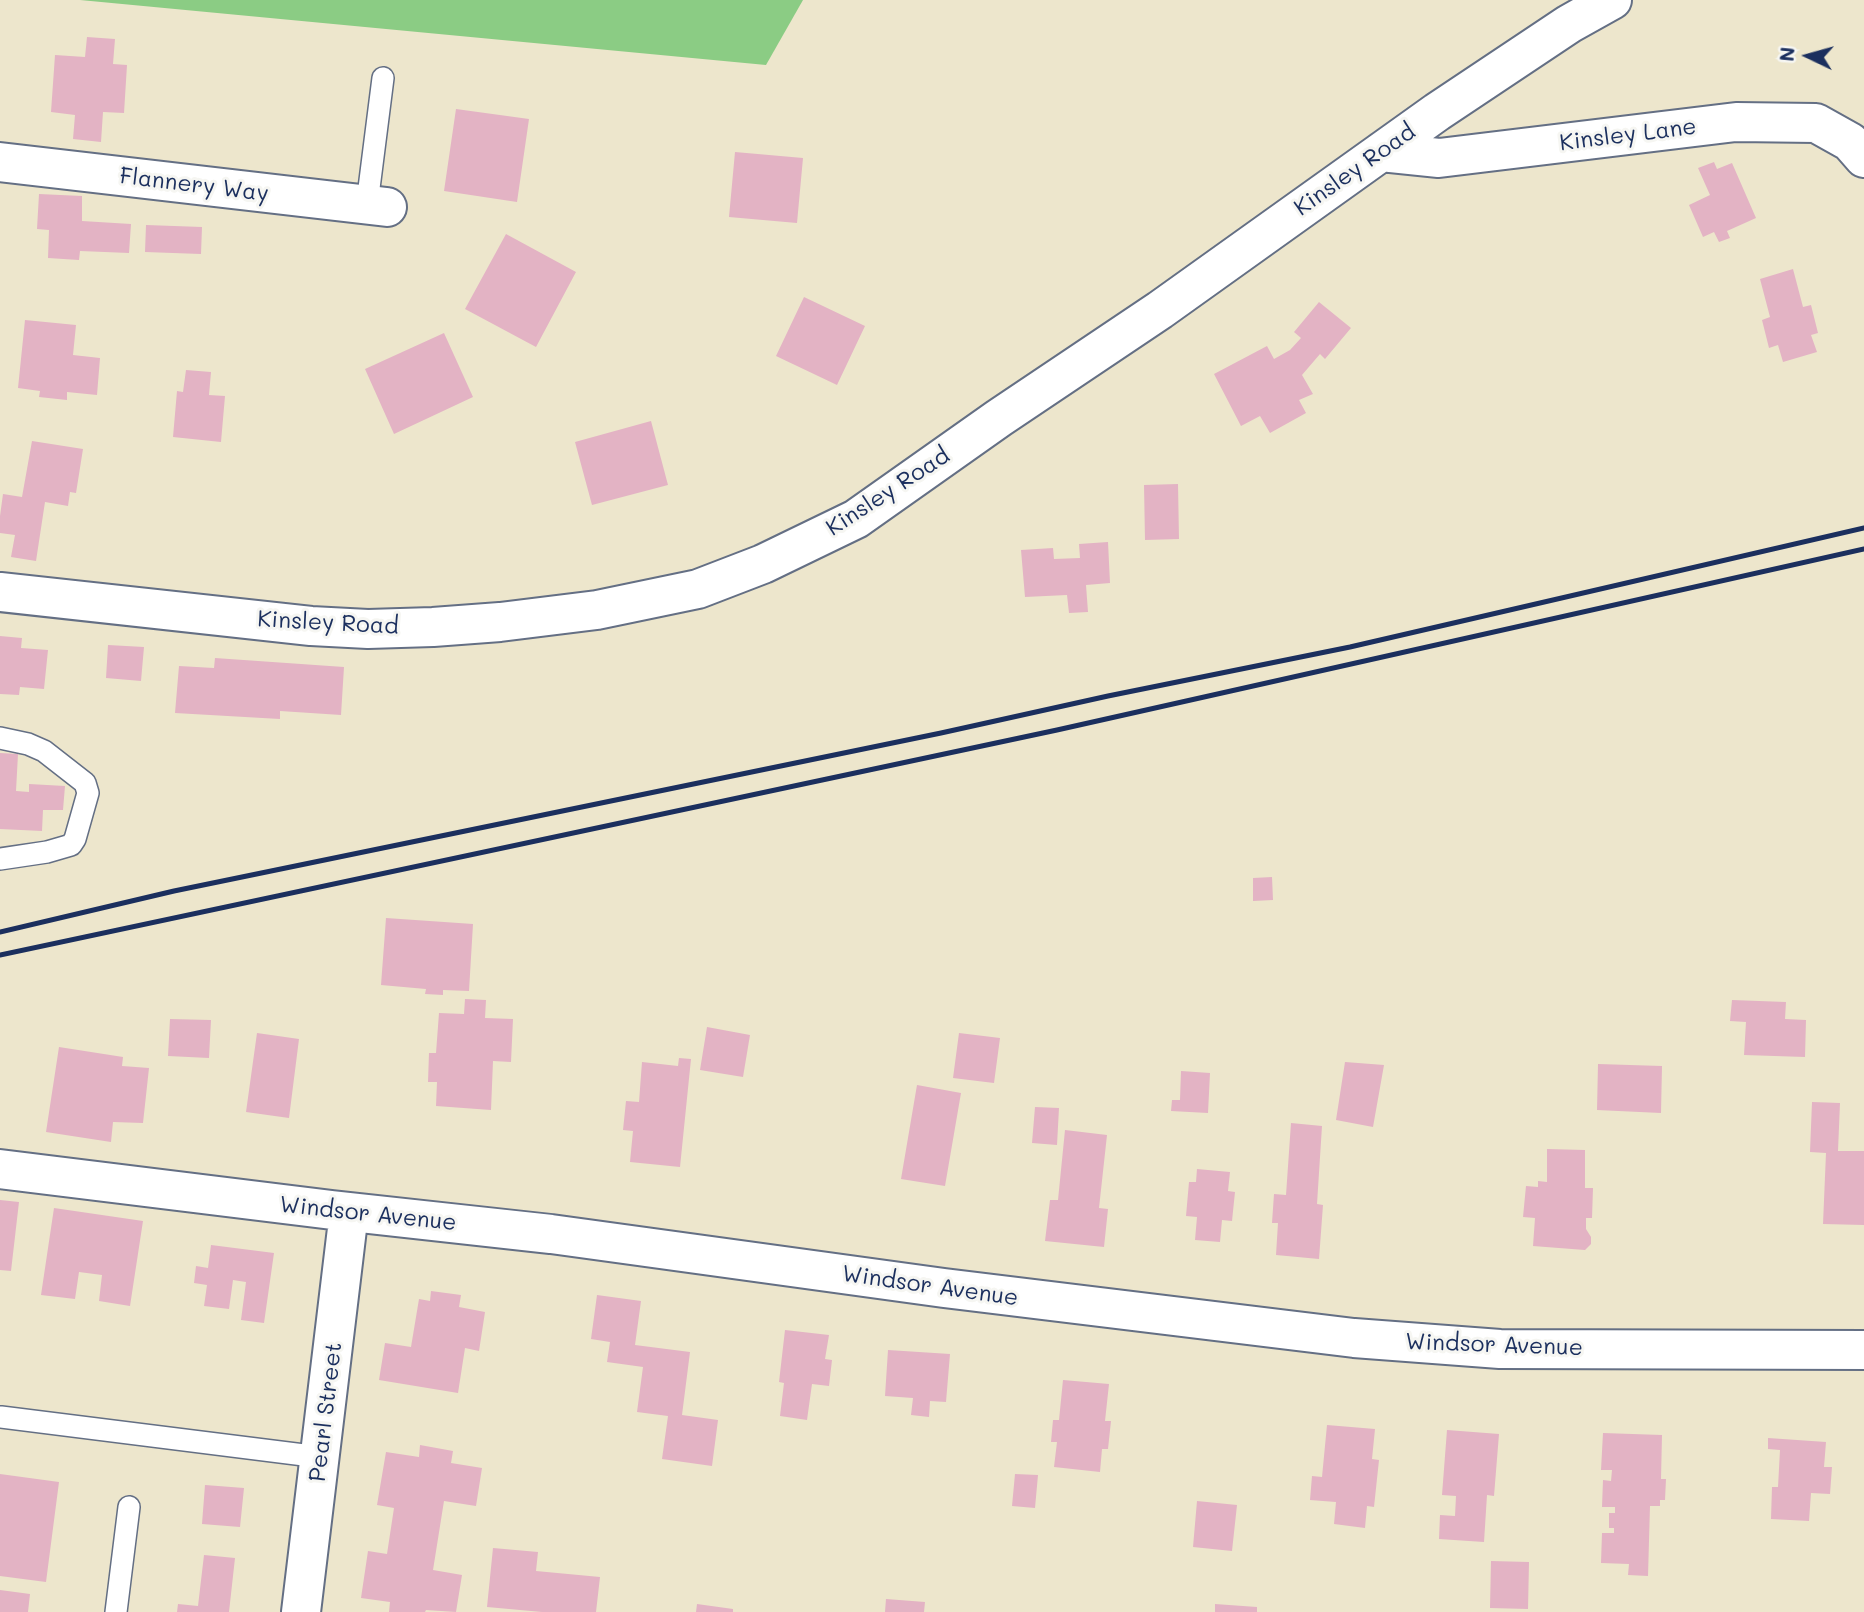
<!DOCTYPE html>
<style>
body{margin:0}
#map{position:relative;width:1864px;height:1612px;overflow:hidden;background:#ede6cc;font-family:Mali,sans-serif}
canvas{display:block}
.north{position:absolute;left:1773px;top:21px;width:70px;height:70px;-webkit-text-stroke:5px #f6f6f2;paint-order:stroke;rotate:275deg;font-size:19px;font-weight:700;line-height:28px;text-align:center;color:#1b2f5e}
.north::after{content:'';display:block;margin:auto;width:24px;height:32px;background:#1b2f5e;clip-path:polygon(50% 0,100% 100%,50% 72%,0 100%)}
</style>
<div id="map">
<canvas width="1864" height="1612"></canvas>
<div class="north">N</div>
</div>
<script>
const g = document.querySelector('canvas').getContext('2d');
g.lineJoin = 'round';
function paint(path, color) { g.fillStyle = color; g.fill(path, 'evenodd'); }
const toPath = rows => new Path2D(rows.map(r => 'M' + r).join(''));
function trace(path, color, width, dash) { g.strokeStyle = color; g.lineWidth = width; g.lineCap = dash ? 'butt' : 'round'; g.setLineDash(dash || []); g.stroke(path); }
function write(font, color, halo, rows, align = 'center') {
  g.font = font + ' Mali,sans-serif'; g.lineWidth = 6; g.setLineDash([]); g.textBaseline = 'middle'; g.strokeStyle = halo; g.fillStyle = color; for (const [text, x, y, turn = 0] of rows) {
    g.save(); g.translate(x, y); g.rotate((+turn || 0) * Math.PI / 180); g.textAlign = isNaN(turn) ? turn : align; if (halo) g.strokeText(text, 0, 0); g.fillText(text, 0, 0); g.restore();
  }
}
paint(toPath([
 [80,0,803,0,766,65]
]), '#8bcc84');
paint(toPath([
 [87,37,115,39,113,64,127,65,124,113,103,112,101,142,73,139,75,115,51,112,55,55,85,57],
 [456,109,529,119,517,202,444,191],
 [735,152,803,158,797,223,729,217],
 [1714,162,1717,169,1732,163,1756,218,1727,231,1730,238,1719,242,1714,232,1703,237,1689,205,1710,195,1698,168],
 [39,194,82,196,82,221,131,224,129,253,80,251,79,260,48,258,49,230,37,229],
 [146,225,202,227,201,254,145,252],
 [506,234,576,272,536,347,465,309],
 [1793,269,1803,307,1811,305,1818,333,1811,335,1817,352,1783,362,1778,345,1769,348,1762,320,1770,317,1760,279],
 [804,297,865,326,837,385,776,356],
 [1319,302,1351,328,1325,359,1320,354,1302,375,1313,394,1299,400,1306,413,1270,433,1260,416,1241,426,1214,374,1267,346,1274,359,1290,350,1301,338,1294,332],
 [25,320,76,325,73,355,100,358,97,395,67,392,67,400,39,397,40,391,18,388],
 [444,333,473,397,394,434,365,369],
 [186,370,211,372,209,395,225,396,221,442,173,437,177,391,183,392],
 [651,421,668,485,592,505,575,442],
 [32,441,83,449,76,493,70,492,68,506,45,502,36,561,11,557,15,535,0,533,0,516,3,494,22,497],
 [1178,484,1179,539,1145,540,1144,485],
 [1108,542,1110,583,1086,585,1088,612,1069,613,1067,595,1025,597,1021,550,1053,548,1054,559,1080,558,1079,544],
 [0,636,22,638,21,648,48,650,44,689,20,687,19,695,0,694],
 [108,645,144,647,141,681,106,678],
 [215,658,344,667,341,715,280,711,280,719,175,713,179,666,214,668],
 [0,753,18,754,16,791,29,792,29,784,65,786,63,810,43,810,42,831,0,829],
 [1272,877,1273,900,1253,901,1253,878],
 [386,918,473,924,469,991,443,990,443,995,425,994,426,989,381,985],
 [465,999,486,1000,485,1018,513,1019,511,1062,493,1061,491,1110,436,1106,437,1082,428,1082,429,1053,436,1053,439,1013,464,1014],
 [1732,1000,1786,1002,1785,1019,1806,1020,1805,1057,1744,1055,1746,1022,1730,1021],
 [170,1019,211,1020,209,1058,168,1056],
 [707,1027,750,1035,743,1077,700,1070],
 [257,1033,299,1039,289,1118,246,1112],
 [959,1033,1000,1038,994,1083,953,1078],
 [59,1047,123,1057,122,1066,149,1068,143,1123,113,1122,111,1142,46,1132],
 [679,1058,691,1059,680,1167,630,1162,633,1131,623,1130,626,1101,639,1102,642,1062,678,1066],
 [1345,1062,1384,1065,1373,1127,1336,1120],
 [1598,1064,1662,1066,1661,1113,1597,1110],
 [1181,1071,1210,1073,1208,1113,1171,1111,1172,1100,1180,1100],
 [917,1085,961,1093,945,1186,901,1179],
 [1812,1102,1840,1103,1838,1151,1864,1151,1864,1225,1823,1224,1826,1153,1810,1152],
 [1035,1107,1059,1108,1057,1145,1032,1143],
 [1291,1123,1322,1126,1317,1204,1323,1205,1319,1259,1276,1255,1278,1223,1272,1223,1274,1194,1286,1195],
 [1065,1130,1107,1135,1099,1208,1108,1209,1104,1247,1045,1241,1050,1200,1058,1200],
 [1547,1149,1585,1150,1585,1188,1593,1188,1592,1218,1586,1218,1586,1229,1591,1237,1591,1244,1585,1250,1533,1246,1535,1218,1523,1217,1526,1186,1538,1187,1538,1181,1547,1182],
 [1197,1169,1230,1172,1228,1191,1235,1192,1232,1221,1222,1220,1220,1242,1195,1240,1197,1217,1186,1216,1189,1182,1196,1182],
 [0,1200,19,1202,11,1271,0,1270],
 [54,1208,143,1221,130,1306,99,1301,102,1275,79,1272,75,1299,41,1295],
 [211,1245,274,1253,264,1323,241,1320,246,1282,233,1280,229,1309,204,1306,207,1285,194,1283,196,1266,208,1268],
 [431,1291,461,1295,459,1307,485,1312,479,1351,465,1348,458,1393,379,1380,385,1343,411,1347,419,1299,430,1301],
 [597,1295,641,1301,635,1345,690,1352,682,1415,718,1420,712,1466,662,1459,668,1416,637,1412,643,1367,607,1362,610,1342,591,1339],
 [785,1330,829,1335,825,1359,832,1360,829,1386,812,1384,807,1420,780,1416,784,1383,779,1382],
 [888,1350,950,1354,946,1402,930,1401,929,1417,911,1415,913,1398,885,1396],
 [1063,1380,1109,1384,1105,1421,1111,1421,1108,1449,1102,1449,1100,1472,1054,1467,1057,1442,1051,1442,1053,1420,1059,1420],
 [1327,1425,1375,1429,1372,1459,1379,1460,1374,1507,1367,1506,1365,1528,1334,1524,1336,1502,1310,1500,1312,1476,1322,1477],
 [1447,1430,1499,1434,1494,1496,1487,1495,1484,1542,1439,1539,1440,1515,1455,1516,1456,1496,1442,1495],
 [1603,1433,1662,1435,1661,1479,1666,1479,1665,1500,1660,1500,1660,1506,1650,1506,1648,1576,1628,1575,1629,1564,1601,1563,1602,1533,1614,1533,1614,1528,1609,1528,1609,1513,1615,1513,1615,1507,1602,1507,1603,1480,1611,1481,1612,1470,1601,1470],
 [1768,1438,1826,1442,1824,1467,1832,1467,1830,1494,1811,1493,1809,1521,1771,1519,1772,1487,1778,1487,1780,1450,1768,1449],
 [420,1445,453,1451,451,1463,482,1468,476,1506,444,1501,433,1570,462,1575,456,1612,426,1610,425,1612,389,1612,390,1602,361,1598,368,1551,387,1554,394,1508,377,1505,386,1452,419,1457],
 [0,1474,59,1482,46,1582,0,1576],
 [1015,1474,1038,1475,1035,1508,1012,1506],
 [205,1485,244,1488,240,1527,202,1524],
 [1197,1501,1237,1505,1232,1551,1193,1547],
 [493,1548,538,1552,536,1571,600,1577,596,1612,542,1612,487,1607],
 [204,1555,235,1558,229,1612,177,1612,178,1604,198,1606],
 [1491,1561,1529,1562,1528,1609,1490,1608],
 [0,1590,30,1594,28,1612,0,1612],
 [886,1599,925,1602,924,1612,885,1612],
 [697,1604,733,1609,733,1612,696,1612],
 [1215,1604,1257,1607,1257,1612,1215,1612]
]), '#e3b3c4');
const service = toPath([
 [367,204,383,78],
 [0,738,28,744,44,751,85,783,88,793,75,839,71,845,47,852,0,859],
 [1,1417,320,1457],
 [116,1612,129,1507]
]);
const minor = toPath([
 [1381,152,1439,158,1736,122,1816,123,1850,142,1864,158],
 [0,162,387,207],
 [0,592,311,626,368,629,433,627,500,622,597,610,698,589,763,564,856,519,999,418,1160,310,1437,112,1569,24,1612,0],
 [0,1169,332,1210,551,1234,944,1288,1354,1338,1500,1349,1864,1350],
 [301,1612,349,1212]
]);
trace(service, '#646f84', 24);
trace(minor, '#646f84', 42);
trace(service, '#fff', 21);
trace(minor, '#fff', 38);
trace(toPath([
 [0,932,174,891,941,733,1108,696,1350,647,1864,528],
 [0,955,1057,730,1864,549]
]), '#1b2f5e', 5);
write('23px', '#1b2f5e', '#f6f6f2', [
 ["Kinsley Lane",1628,135,-7],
 ["Kinsley Road",1355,170,-35],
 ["Flannery Way",194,185,7],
 ["Kinsley Road",888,492,-33],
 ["Kinsley Road",328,623,3],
 ["Windsor Avenue",368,1214,6],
 ["Windsor Avenue",930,1286,8],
 ["Windsor Avenue",1494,1345,2],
 ["Pearl Street",326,1412,-83]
]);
</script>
